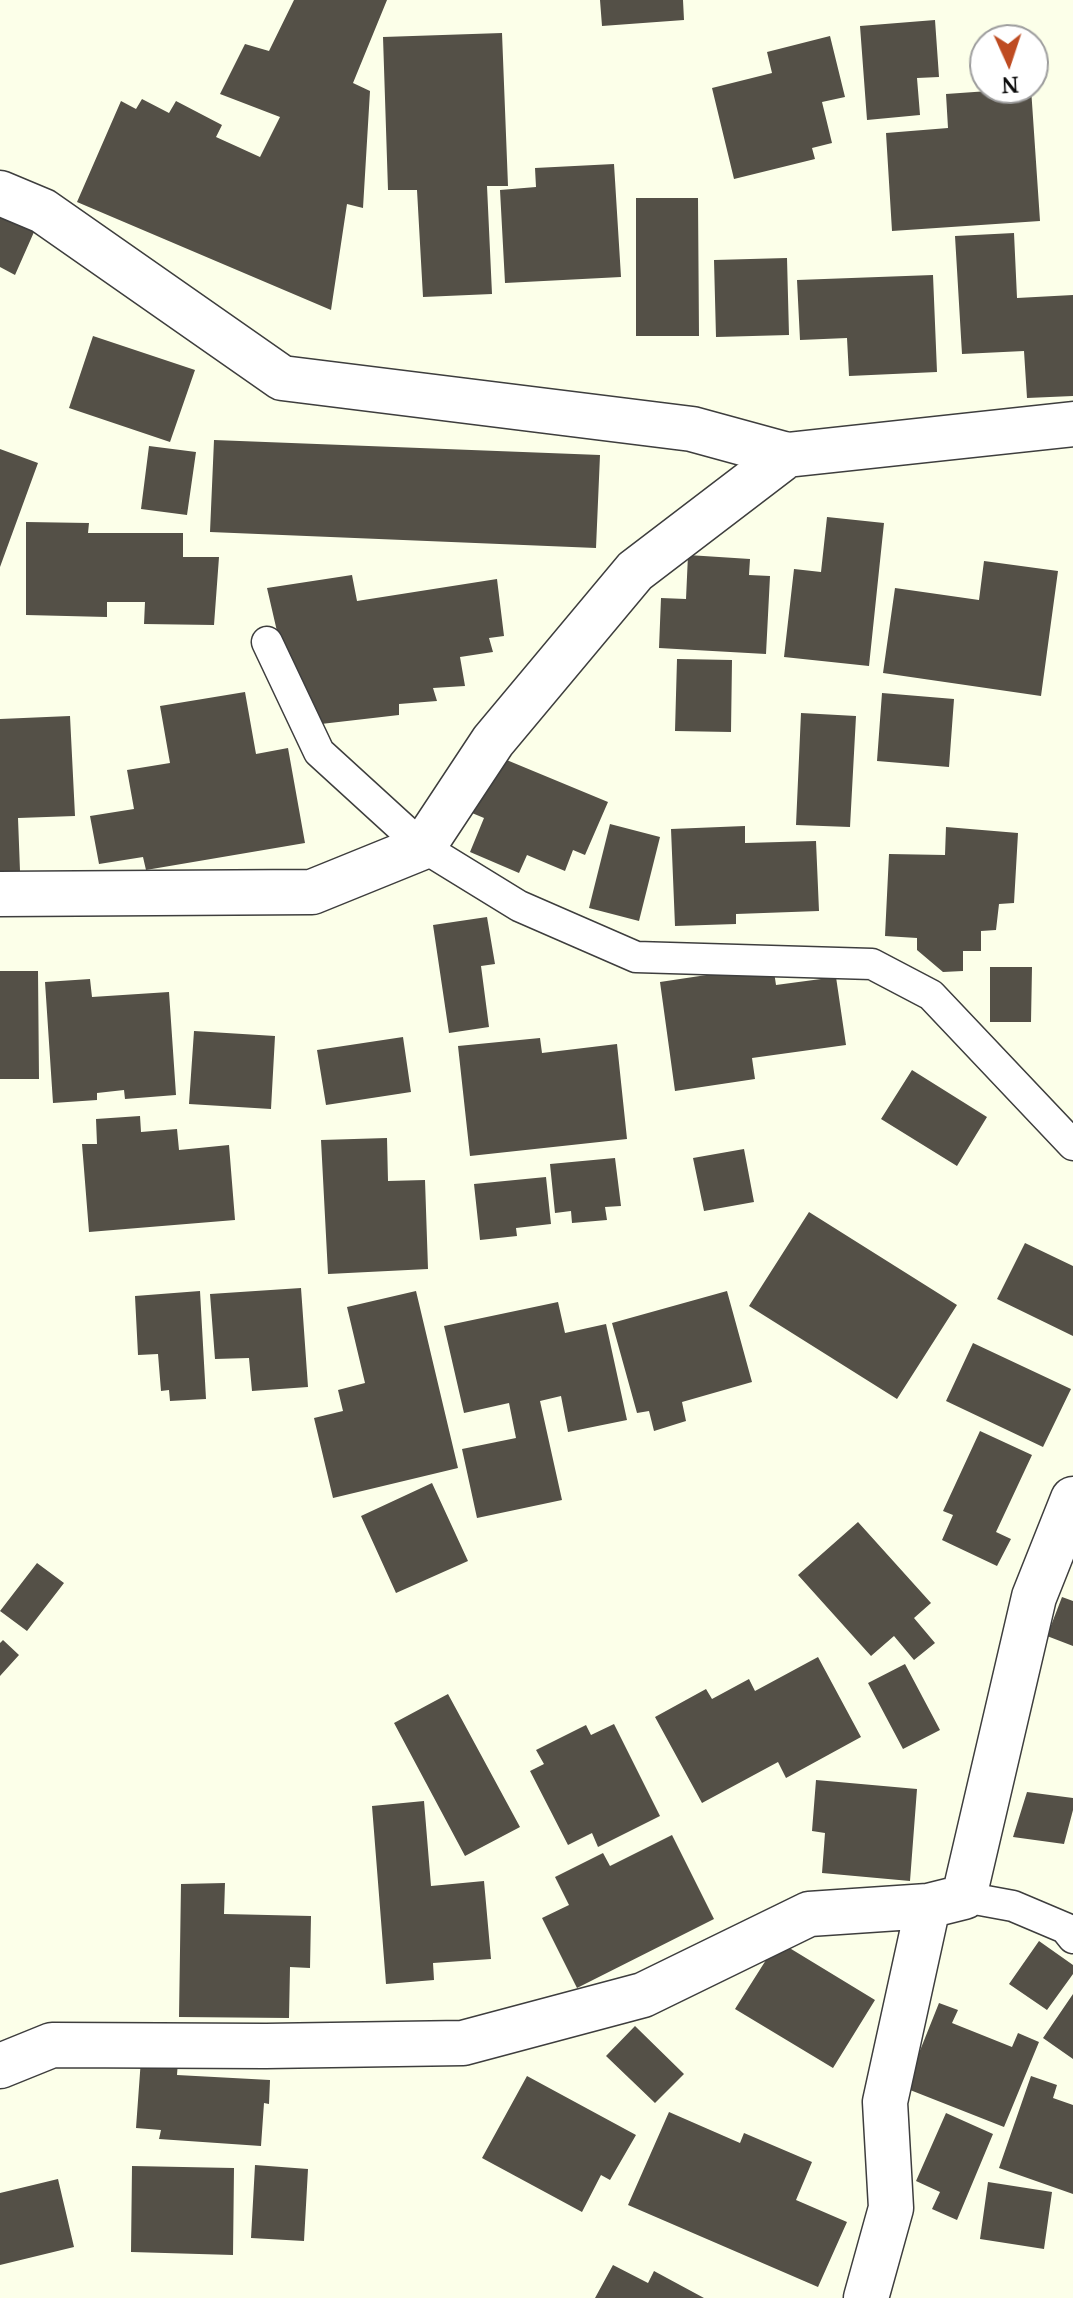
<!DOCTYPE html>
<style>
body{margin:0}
#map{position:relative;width:1073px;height:2298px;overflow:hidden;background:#fcffe9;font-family:"Noto Serif",serif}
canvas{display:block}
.north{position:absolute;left:969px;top:24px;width:80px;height:80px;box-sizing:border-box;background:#fff;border:2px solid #9d9d9d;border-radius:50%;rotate:177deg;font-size:22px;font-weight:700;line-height:32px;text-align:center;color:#0b0b0b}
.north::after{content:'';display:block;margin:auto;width:28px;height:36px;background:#be4b21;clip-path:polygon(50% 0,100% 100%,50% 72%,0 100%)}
</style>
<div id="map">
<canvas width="1073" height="2298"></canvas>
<div class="north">N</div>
</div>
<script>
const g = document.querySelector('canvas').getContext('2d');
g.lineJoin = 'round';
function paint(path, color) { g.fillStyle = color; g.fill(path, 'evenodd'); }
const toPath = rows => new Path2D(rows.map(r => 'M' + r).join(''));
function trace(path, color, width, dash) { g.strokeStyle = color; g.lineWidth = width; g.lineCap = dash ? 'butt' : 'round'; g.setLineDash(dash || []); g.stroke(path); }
paint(toPath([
 [294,0,387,0,353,83,370,91,363,208,347,204,331,310,77,202,121,101,136,109,142,99,169,113,176,101,222,125,216,137,260,157,280,117,220,94,245,44,269,51],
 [600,0,683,0,684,20,602,26],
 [935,20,939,77,917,78,920,115,867,120,860,26],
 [502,33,508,186,487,186,492,294,423,297,417,190,388,190,383,37],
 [830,36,845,97,822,102,832,143,812,148,815,159,734,179,712,88,772,73,767,52],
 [1031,88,1040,221,892,231,886,133,948,128,946,94],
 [614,164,621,277,505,283,500,190,536,187,535,168],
 [636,198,698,198,699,336,636,336],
 [0,216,34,232,15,275,0,267],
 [1014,233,1017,298,1073,295,1073,396,1027,398,1024,351,962,354,955,236],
 [787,258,789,335,716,337,714,260],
 [933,275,937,372,849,376,847,338,800,340,797,280],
 [93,336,195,370,170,442,69,408],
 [214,440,600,455,596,548,210,532],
 [149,446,196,452,187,515,141,509],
 [0,449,38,463,0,567],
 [827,517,884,523,869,666,784,657,794,569,821,572],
 [26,522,89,523,88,533,183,533,183,557,219,557,214,625,144,624,145,602,107,602,107,617,26,615],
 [688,555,750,559,749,575,770,576,766,654,659,648,661,598,686,599],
 [984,561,1058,571,1041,696,883,673,895,588,979,600],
 [352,575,357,601,497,579,504,636,489,638,493,652,460,657,465,686,433,688,437,701,399,704,399,715,321,724,282,653,267,588],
 [677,659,732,660,731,732,675,731],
 [245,692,256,754,288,748,305,843,146,870,143,857,99,864,90,816,134,809,127,770,170,763,160,706],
 [882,693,954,699,949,767,877,761],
 [801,713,856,716,850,827,796,825],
 [70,716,75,816,18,818,20,871,0,872,0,719],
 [497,756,608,802,585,855,573,850,565,871,527,855,519,873,470,852,484,818,472,813],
 [610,824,660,837,639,921,589,908],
 [745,826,745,843,816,841,819,911,736,914,736,924,675,926,671,829],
 [946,827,1018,833,1014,903,999,904,996,930,981,931,981,951,963,951,963,971,943,972,917,950,917,938,885,936,889,854,945,855],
 [487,917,495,964,481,966,489,1027,449,1033,433,925],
 [773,965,776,985,836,977,846,1045,752,1058,755,1079,675,1091,660,982],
 [990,967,1032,967,1031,1022,990,1022],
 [0,971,38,971,39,1079,0,1079],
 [90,979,92,997,169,992,176,1095,125,1099,124,1090,97,1093,97,1100,53,1103,45,982],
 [194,1031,275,1036,271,1109,189,1104],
 [403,1037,411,1092,326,1105,317,1050],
 [540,1038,542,1053,617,1044,627,1139,470,1156,458,1046],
 [912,1070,987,1117,957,1166,881,1119],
 [140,1116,141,1132,177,1129,179,1150,229,1145,235,1220,89,1232,82,1144,97,1144,96,1119],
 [387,1138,388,1181,425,1180,428,1269,328,1274,321,1140],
 [744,1149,754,1202,704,1211,693,1158],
 [615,1158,621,1206,605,1207,607,1220,572,1223,571,1211,555,1213,550,1164],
 [546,1177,551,1224,516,1228,517,1236,480,1240,474,1184],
 [809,1212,957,1305,897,1399,749,1306],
 [1025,1243,1073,1266,1073,1336,997,1299],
 [301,1288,308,1387,252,1391,249,1358,215,1359,210,1294],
 [200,1291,206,1399,170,1401,169,1390,161,1391,158,1354,138,1355,135,1296],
 [416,1291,458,1468,333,1498,314,1418,343,1411,338,1390,365,1383,347,1307],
 [727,1291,752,1382,682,1402,686,1421,654,1431,649,1411,637,1413,612,1323],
 [558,1302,565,1333,606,1324,627,1420,568,1432,561,1396,540,1401,562,1500,477,1518,462,1449,516,1438,509,1403,464,1413,444,1326],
 [973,1343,1071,1389,1043,1447,946,1401],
 [980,1431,1032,1455,996,1532,1011,1539,997,1566,942,1540,953,1515,943,1511],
 [432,1483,468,1561,396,1593,361,1516],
 [858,1522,931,1603,914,1618,935,1643,914,1660,894,1636,871,1656,798,1575],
 [37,1563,64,1583,27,1631,0,1611],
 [1062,1597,1073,1601,1073,1646,1047,1636],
 [3,1640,19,1655,0,1676,0,1643],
 [818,1657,861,1737,786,1778,778,1762,702,1803,655,1717,706,1689,712,1699,749,1679,755,1691],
 [905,1664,940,1730,903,1749,868,1683],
 [448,1694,520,1827,465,1856,394,1723],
 [614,1724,660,1816,598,1847,592,1833,568,1845,530,1771,544,1764,536,1750,586,1725,591,1735],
 [816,1780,917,1789,910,1881,822,1873,825,1833,812,1831],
 [1027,1792,1073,1798,1073,1810,1064,1844,1013,1837],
 [424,1801,431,1886,484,1881,491,1959,433,1963,434,1980,386,1984,372,1806],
 [672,1835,714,1919,577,1988,542,1918,569,1905,555,1877,603,1853,610,1866],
 [225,1883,224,1914,311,1916,310,1968,290,1967,289,2018,179,2017,181,1884],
 [778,1941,875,2000,833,2068,735,2009],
 [1039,1941,1073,1965,1073,1974,1047,2010,1009,1984],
 [1073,1994,1073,2059,1043,2038],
 [939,2003,958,2010,952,2023,1012,2047,1018,2033,1039,2042,1004,2127,905,2088],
 [635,2026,684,2074,655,2103,606,2056],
 [141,2059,178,2061,177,2075,270,2080,269,2104,264,2103,261,2146,159,2139,161,2130,136,2128],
 [527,2076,636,2135,610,2180,601,2175,582,2212,482,2158],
 [1031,2076,1057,2085,1053,2098,1073,2105,1073,2194,999,2168],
 [669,2112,740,2143,744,2133,812,2162,796,2200,847,2222,818,2287,628,2205],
 [946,2113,993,2134,957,2220,932,2209,940,2192,916,2181],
 [255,2165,308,2169,304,2241,251,2238],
 [132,2166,234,2168,233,2255,131,2252],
 [58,2179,74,2247,0,2265,0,2193],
 [988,2182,1052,2192,1044,2249,980,2239],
 [613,2265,648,2283,654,2271,704,2298,595,2298]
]), '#545047');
const lane = toPath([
 [267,642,319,752,423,847,519,906,636,957,872,964,931,995,1073,1145],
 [964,1897,1013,1906,1065,1928,1073,1938]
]);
const street = toPath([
 [0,193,43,211,282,378,692,429,787,455,1073,424],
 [0,894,312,892,423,847,493,741,635,571,787,455],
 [0,2066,52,2045,266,2046,463,2043,643,1995,809,1914,928,1906],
 [866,2298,891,2208,885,2102,928,1906,964,1897,1034,1597,1073,1499]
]);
trace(lane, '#3e3e3e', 33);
trace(street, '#3e3e3e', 47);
trace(lane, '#fff', 30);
trace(street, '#fff', 44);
</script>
